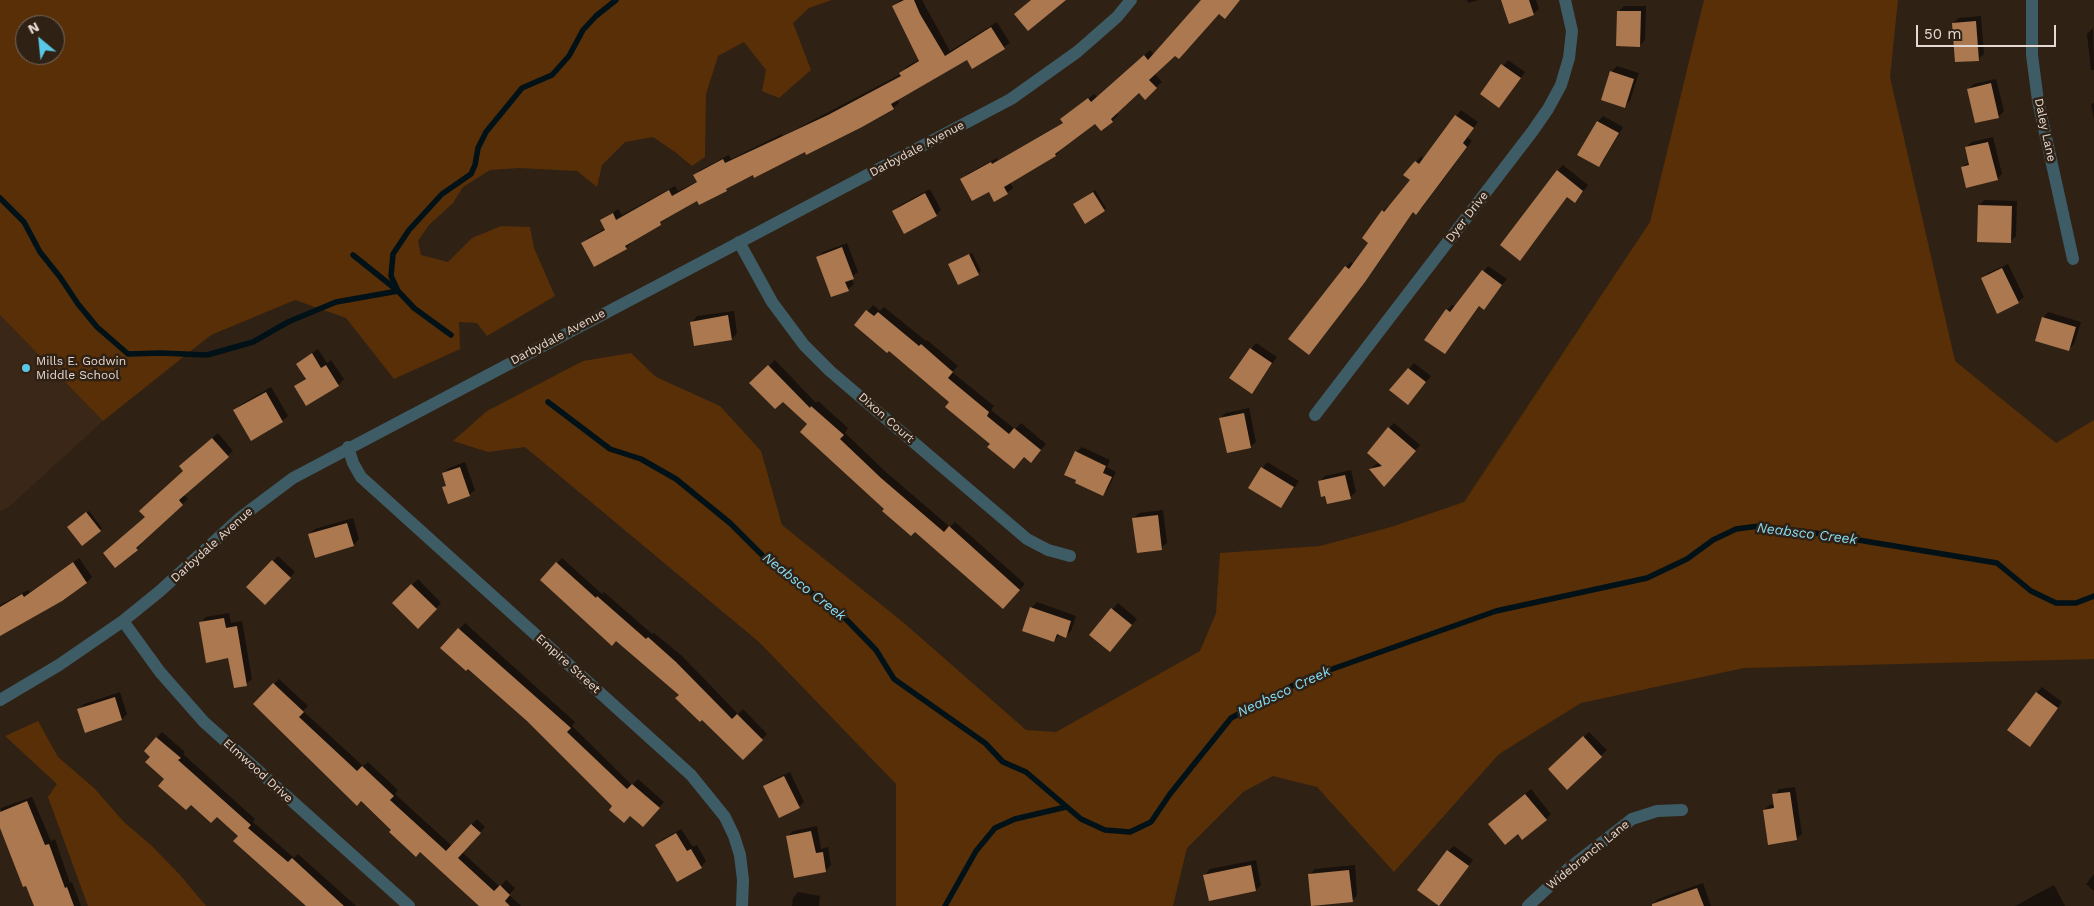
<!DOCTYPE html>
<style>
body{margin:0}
#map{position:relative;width:2094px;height:906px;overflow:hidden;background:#302115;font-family:"Work Sans",sans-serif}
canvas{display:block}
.north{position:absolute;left:15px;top:15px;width:50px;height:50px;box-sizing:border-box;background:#302115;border:1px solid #786b61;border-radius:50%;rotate:332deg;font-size:14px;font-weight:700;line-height:20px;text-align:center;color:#e4d9d2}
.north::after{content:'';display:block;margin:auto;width:18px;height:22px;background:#5ac8e5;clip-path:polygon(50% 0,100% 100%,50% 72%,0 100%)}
.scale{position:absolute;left:1916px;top:25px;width:140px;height:22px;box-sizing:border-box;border:2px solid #e4d9d2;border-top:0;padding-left:6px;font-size:15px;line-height:18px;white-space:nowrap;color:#e4d9d2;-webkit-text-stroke:4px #302115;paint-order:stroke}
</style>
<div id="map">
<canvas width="2094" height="906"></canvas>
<div class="north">N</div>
<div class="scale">50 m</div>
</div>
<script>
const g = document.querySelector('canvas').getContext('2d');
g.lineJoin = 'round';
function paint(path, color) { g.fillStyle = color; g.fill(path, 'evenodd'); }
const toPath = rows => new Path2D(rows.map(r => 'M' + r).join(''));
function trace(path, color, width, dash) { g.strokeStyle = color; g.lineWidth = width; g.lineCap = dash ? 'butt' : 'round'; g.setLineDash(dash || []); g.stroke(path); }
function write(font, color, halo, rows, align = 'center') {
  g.font = font + ' "Work Sans",sans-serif'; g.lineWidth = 5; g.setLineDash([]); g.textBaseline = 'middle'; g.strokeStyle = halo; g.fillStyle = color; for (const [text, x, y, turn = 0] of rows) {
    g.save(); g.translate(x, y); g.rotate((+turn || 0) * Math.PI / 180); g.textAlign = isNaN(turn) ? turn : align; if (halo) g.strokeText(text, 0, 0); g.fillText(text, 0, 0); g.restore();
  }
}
paint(toPath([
 [0,315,103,421,10,506,0,511]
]), '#3b2717');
paint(toPath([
 [0,0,832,0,809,8,793,23,811,70,779,98,762,91,766,70,744,42,718,56,706,94,705,157,692,166,675,152,653,137,625,142,602,165,597,187,577,171,519,168,490,170,463,187,453,203,429,225,418,241,421,255,448,262,472,238,501,226,530,227,534,248,555,296,487,336,477,323,459,322,460,349,394,379,346,318,295,300,211,335,103,421,0,315],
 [25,25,55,25,55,55,25,55],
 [1704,0,1898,0,1890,77,1955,361,2056,443,2094,420,2094,659,1744,668,1581,703,1499,754,1394,872,1317,787,1273,776,1243,792,1187,848,1173,906,896,906,896,784,759,642,525,447,488,452,453,441,487,411,583,361,631,353,656,377,720,406,761,451,782,525,904,623,1026,730,1056,732,1200,651,1216,613,1220,553,1320,546,1391,527,1464,502,1650,222],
 [38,721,58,757,94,788,124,822,152,846,180,875,206,906,88,906,48,797,57,784,5,736]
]), '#582f06');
paint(toPath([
 [901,0,922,0,950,51,997,22,1010,43,973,67,967,58,897,99,899,103,893,108,754,173,731,185,726,190,698,200,630,241,631,243,626,248,582,244,588,238,606,228,602,221,618,209,622,215,675,186,678,191,698,181,695,175,700,170,729,155,731,159,782,134,783,136,901,74,906,67,920,59,894,6],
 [1203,0,1240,0,1220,13,1154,73,1162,82,1156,87,1139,92,1116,113,1118,115,1112,121,1101,129,1095,122,1060,148,1061,150,1056,155,1010,182,1013,188,1007,193,989,190,962,179,967,174,997,158,998,160,1064,122,1067,114,1094,94,1097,97,1150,50,1154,55],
 [1467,0,1479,0,1468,3],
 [1502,0,1536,0,1539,9,1533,14],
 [1624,6,1646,6,1645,40,1639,46,1619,11],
 [1981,16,1984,54,1978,59,1953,23,1959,18],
 [2093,28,2094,70,2091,70,2087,34],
 [1508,60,1525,72,1504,101,1481,94],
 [1617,66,1639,73,1630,101,1625,106,1611,72],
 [1996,79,2004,111,1998,117,1968,89,1974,84],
 [2094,102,2094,119,2091,105],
 [1461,110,1478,122,1467,137,1472,141,1422,208,1416,213,1414,211,1370,275,1314,348,1346,267,1351,262,1354,264,1370,242,1383,211,1388,206,1390,207,1411,180,1416,162,1421,156,1424,159],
 [1603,116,1623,127,1604,160,1599,166,1579,154,1598,121],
 [1993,137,2002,174,1997,179,1962,167,1969,162,1966,147,1972,142],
 [1563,165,1588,185,1580,196,1557,171],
 [930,189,941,210,936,215,893,212,899,206],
 [1095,190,1106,208,1104,210,1077,202],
 [1984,200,2017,201,2016,236,2011,241,1979,206],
 [847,243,858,272,851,278,854,284,848,289,817,258,823,252],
 [972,253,981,271,959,283,952,262],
 [2008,264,2024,297,2018,302,1982,279,1988,273],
 [1488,266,1507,279,1484,308,1480,305,1450,347,1447,310,1452,305,1456,307],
 [873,305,880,311,884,307,926,341,927,340,958,366,952,372,994,406,991,410,1015,429,1021,423,1046,444,1036,455,1025,456,991,444,951,402,889,350,856,325],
 [734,311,737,333,732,339,692,322,697,316],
 [2048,312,2081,322,2074,344,2069,349,2043,318],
 [1256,343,1277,357,1252,392,1251,349],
 [318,349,327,363,331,360,344,379,338,385,295,386,306,378,297,364],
 [775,360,816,403,818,401,848,428,845,433,887,473,950,527,955,522,1025,584,1009,602,886,508,809,424,782,400,751,383],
 [1414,363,1431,376,1413,398,1391,390],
 [271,387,288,416,282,421,235,410,240,405],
 [1249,408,1256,442,1250,447,1220,418,1226,413],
 [1394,423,1420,445,1389,480,1371,469,1376,464,1380,463,1389,428],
 [218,433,233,451,183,494,188,499,141,542,142,543,137,549,116,567,146,517,184,471,186,461],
 [1082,447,1110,460,1107,467,1116,472,1108,489,1102,494,1076,452],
 [465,462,475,490,469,495,444,488,447,484,443,473,449,468],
 [1267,462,1299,481,1281,507,1249,488],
 [1351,470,1356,492,1350,497,1325,494,1319,482,1325,476],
 [1163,510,1167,543,1161,548,1134,518,1139,513],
 [89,511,102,528,100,530,71,525],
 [353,518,359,539,354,545,309,534,315,529],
 [278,556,295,572,265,603,248,587],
 [79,558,92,577,87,582,61,600,0,635,0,605,28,590,30,592],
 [562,558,602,594,604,592,652,634,654,633,682,656,738,714,743,709,767,734,743,758,680,694,617,639,541,580],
 [418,579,441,603,418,627,394,603],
 [1037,602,1076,616,1071,631,1065,636,1060,634,1054,641,1031,608],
 [1118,603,1137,619,1116,644,1091,635],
 [229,613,231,623,242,621,252,679,246,684,229,657,200,623,206,617],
 [465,623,575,722,572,726,632,785,638,779,664,802,648,820,614,806,528,720,468,668,442,648],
 [279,679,308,706,303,711,363,766,368,762,398,790,395,794,452,846,477,819,485,827,462,852,500,887,506,880,515,888,509,895,521,906,481,906,420,851,392,830,254,704],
 [2042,687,2062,702,2035,740,2036,693],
 [120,692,127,714,122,719,79,709,84,704],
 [162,732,185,752,183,754,255,819,253,822,294,858,298,854,356,906,312,906,217,815,166,779,152,757,145,751],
 [1589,732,1607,750,1567,788,1549,769],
 [790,772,804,802,799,807,765,786,770,781],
 [1795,787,1802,834,1796,839,1764,810,1770,805,1775,804,1774,795,1779,789],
 [1531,789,1551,814,1546,819,1518,833,1495,819],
 [32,797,51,841,55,839,70,883,72,882,81,906,37,906,0,824,1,808],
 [817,826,821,849,828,847,831,865,825,871,787,837,793,831],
 [681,829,693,847,697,845,706,861,701,867,656,845,662,840],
 [1454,846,1473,860,1444,899,1448,851],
 [1256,860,1261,885,1256,890,1205,875,1210,869],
 [1355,865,1357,895,1352,901,1309,875,1315,869],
 [2094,874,2094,891,2086,884],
 [1703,883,1711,906,1653,906,1652,904,1658,899],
 [2054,885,2065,906,2015,906],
 [798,892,820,896,819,906,792,906,793,898]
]), '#0007');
trace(toPath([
 [0,198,24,222,40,252,60,277,78,304,97,327,128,354,161,353,207,355,253,342,288,322,336,302,398,291,353,255],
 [451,335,414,308,398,291,391,276,393,254,409,230,442,194,471,174,475,165,478,148,486,132,522,88,552,75,569,56,583,30,596,16,616,0],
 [548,402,610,449,641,459,676,479,730,523,771,564,840,613,876,650,894,679,985,743,1003,762,1026,772,1081,819,1105,830,1130,832,1151,822,1170,794,1231,718,1307,678,1496,611,1647,578,1687,559,1713,540,1736,529,1759,526,1822,534,1997,563,2031,591,2056,603,2076,603,2094,596],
 [945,906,976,851,995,828,1015,819,1066,807]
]), '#001117', 5.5);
paint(toPath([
 [904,0,914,0,920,14,945,56,991,27,1005,49,972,69,967,60,891,104,894,109,862,127,806,155,805,152,754,178,753,175,726,189,727,191,699,205,697,201,660,222,661,225,625,246,627,249,594,267,581,243,605,230,600,220,613,213,616,220,669,190,672,196,697,182,693,175,723,159,725,163,828,115,901,76,899,73,919,61,892,6],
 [1031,0,1066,0,1028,31,1014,14],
 [1201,0,1240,0,1225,19,1219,14,1179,59,1175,56,1149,80,1157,88,1145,100,1139,93,1111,119,1113,122,1101,131,1095,124,1055,154,1056,156,1004,187,1008,194,994,202,989,192,972,201,960,179,991,162,992,164,1063,123,1060,119,1088,98,1091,102,1144,55,1148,60],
 [1501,0,1529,0,1534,15,1509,24],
 [1617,11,1641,11,1640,47,1616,46],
 [1976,21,1979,61,1955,62,1952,23],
 [1501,64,1521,78,1499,108,1480,94],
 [1610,71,1634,79,1625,108,1601,100],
 [1991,83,1999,118,1975,123,1967,89],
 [1455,115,1474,128,1463,143,1467,147,1416,215,1413,212,1365,282,1309,355,1288,339,1345,266,1349,269,1368,243,1362,238,1382,210,1384,212,1410,180,1403,175,1415,161,1419,164],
 [1597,121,1619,133,1599,167,1577,155],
 [1988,142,1998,180,1966,188,1961,167,1969,165,1965,147],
 [1557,170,1583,191,1575,203,1567,197,1520,261,1500,245],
 [1093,192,1105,211,1085,224,1073,204],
 [925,193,937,216,904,234,892,211],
 [1978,205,2012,206,2011,243,1977,242],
 [842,247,854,279,845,282,849,291,831,297,816,257],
 [969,254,979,275,958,285,948,264],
 [2002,268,2019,303,1997,314,1981,278],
 [1482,270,1502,285,1484,310,1479,306,1445,354,1424,340,1446,309,1450,312],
 [866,310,874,316,878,312,919,346,921,344,953,372,948,378,989,412,987,416,1009,434,1014,428,1041,450,1031,463,1024,457,1014,469,987,447,990,444,945,407,949,402,889,351,887,353,854,325],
 [728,315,732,340,694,346,690,322],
 [2042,317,2076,327,2069,351,2035,341],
 [1250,348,1272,363,1252,394,1229,378],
 [312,353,321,368,326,365,339,386,306,406,294,386,306,379,296,364],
 [768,365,810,408,811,406,844,435,840,439,881,478,944,532,949,526,1020,590,1003,609,915,532,911,536,882,511,884,509,800,432,807,424,783,402,775,409,749,383],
 [1408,368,1426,382,1408,405,1389,390],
 [266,392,283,422,251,441,233,410],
 [1244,413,1251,448,1227,453,1219,418],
 [1388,427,1416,451,1384,487,1369,469,1382,466,1367,453],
 [212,438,229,457,179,500,183,505,136,548,138,550,115,568,103,553,145,517,139,511,183,471,179,466],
 [1075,451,1106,466,1103,473,1112,477,1103,496,1075,483,1076,480,1064,475],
 [460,467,470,496,448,504,442,487,446,486,442,473],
 [1261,467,1294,487,1281,508,1248,488],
 [1345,475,1351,499,1327,504,1325,496,1321,497,1318,481],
 [86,512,101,531,82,546,67,527],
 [1158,515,1162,550,1137,553,1132,518],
 [347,523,354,546,315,558,308,534],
 [272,560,291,578,265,605,246,587],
 [73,562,87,583,62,601,0,636,0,607,22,594,24,597],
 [556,562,596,598,597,596,646,639,648,637,676,662,732,719,737,714,763,740,743,760,702,720,700,722,675,698,679,695,616,641,612,646,540,580],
 [411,584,437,609,418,629,392,603],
 [1030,607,1071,621,1066,638,1057,634,1054,642,1022,631],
 [1111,608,1132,625,1110,652,1089,635],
 [224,618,226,628,237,626,247,686,234,688,228,658,206,663,199,622],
 [458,628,571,728,567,732,627,789,632,784,660,808,643,827,630,816,624,823,609,810,612,806,527,721,468,669,466,671,440,648],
 [273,683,304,712,299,717,357,771,362,766,394,796,390,800,446,851,471,824,481,833,458,858,494,891,500,885,510,895,505,901,510,906,479,906,420,852,416,857,389,832,391,830,361,801,357,806,253,704],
 [2036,692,2058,708,2030,747,2007,730],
 [115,697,122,720,85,733,77,709],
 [1583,736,1602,757,1567,790,1548,769],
 [156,737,181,758,178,760,251,825,248,828,288,862,292,858,344,906,306,906,233,841,238,836,217,817,211,823,191,805,186,810,158,786,164,779,145,762,150,757,144,751],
 [784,776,800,808,779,818,763,786],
 [1790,792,1797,840,1768,845,1763,810,1774,808,1772,794],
 [1525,794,1547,820,1522,840,1518,834,1505,845,1488,824],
 [27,801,45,845,49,844,65,888,67,887,74,906,34,906,26,886,23,887,0,828,0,812],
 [811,831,816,853,823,852,826,872,794,878,786,836],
 [676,833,687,851,691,849,702,868,677,882,655,845],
 [1447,850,1469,866,1439,906,1417,890],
 [1251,865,1256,891,1209,901,1203,875],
 [1349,870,1353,902,1311,906,1308,874],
 [1697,888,1704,906,1652,906,1652,904]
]), '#ab7850');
trace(toPath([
 [2032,0,2032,55,2038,101,2073,259],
 [739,242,772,302,804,345,830,371,1027,539,1048,550,1070,556],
 [1315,415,1532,132,1548,109,1561,85,1569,58,1572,31,1565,0],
 [348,447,353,463,361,477,691,775,725,817,734,836,740,855,743,880,742,906],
 [123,621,160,672,204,722,409,906],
 [0,700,59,665,123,621,160,591,241,517,293,478,1011,99,1077,52,1117,17,1131,0],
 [1528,906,1568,869,1632,819,1657,811,1682,810]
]), '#3e5c65', 12);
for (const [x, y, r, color] of [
 [26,368,5,"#5ac8e5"]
]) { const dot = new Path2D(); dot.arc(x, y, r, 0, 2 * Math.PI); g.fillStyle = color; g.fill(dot); trace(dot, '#302115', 2); }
write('12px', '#e4d9d2', '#302115', [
 ["Daley Lane",2045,130,78],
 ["Darbydale Avenue",917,149,-28],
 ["Dyer Drive",1467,217,-52],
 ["Darbydale Avenue",558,337,-28],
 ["Dixon Court",886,418,41],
 ["Darbydale Avenue",212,545,-42],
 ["Empire Street",568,664,42],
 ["Elmwood Drive",258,771,42],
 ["Widebranch Lane",1588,855,-39]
]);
write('12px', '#e4d9d2', '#302115', [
 ["Mills E. Godwin",36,361],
 ["Middle School",36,375]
], 'left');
write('italic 14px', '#86def7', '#302115', [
 ["Neabsco Creek",1807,534,7],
 ["Neabsco Creek",804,587,38],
 ["Neabsco Creek",1284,692,-25]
]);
</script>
